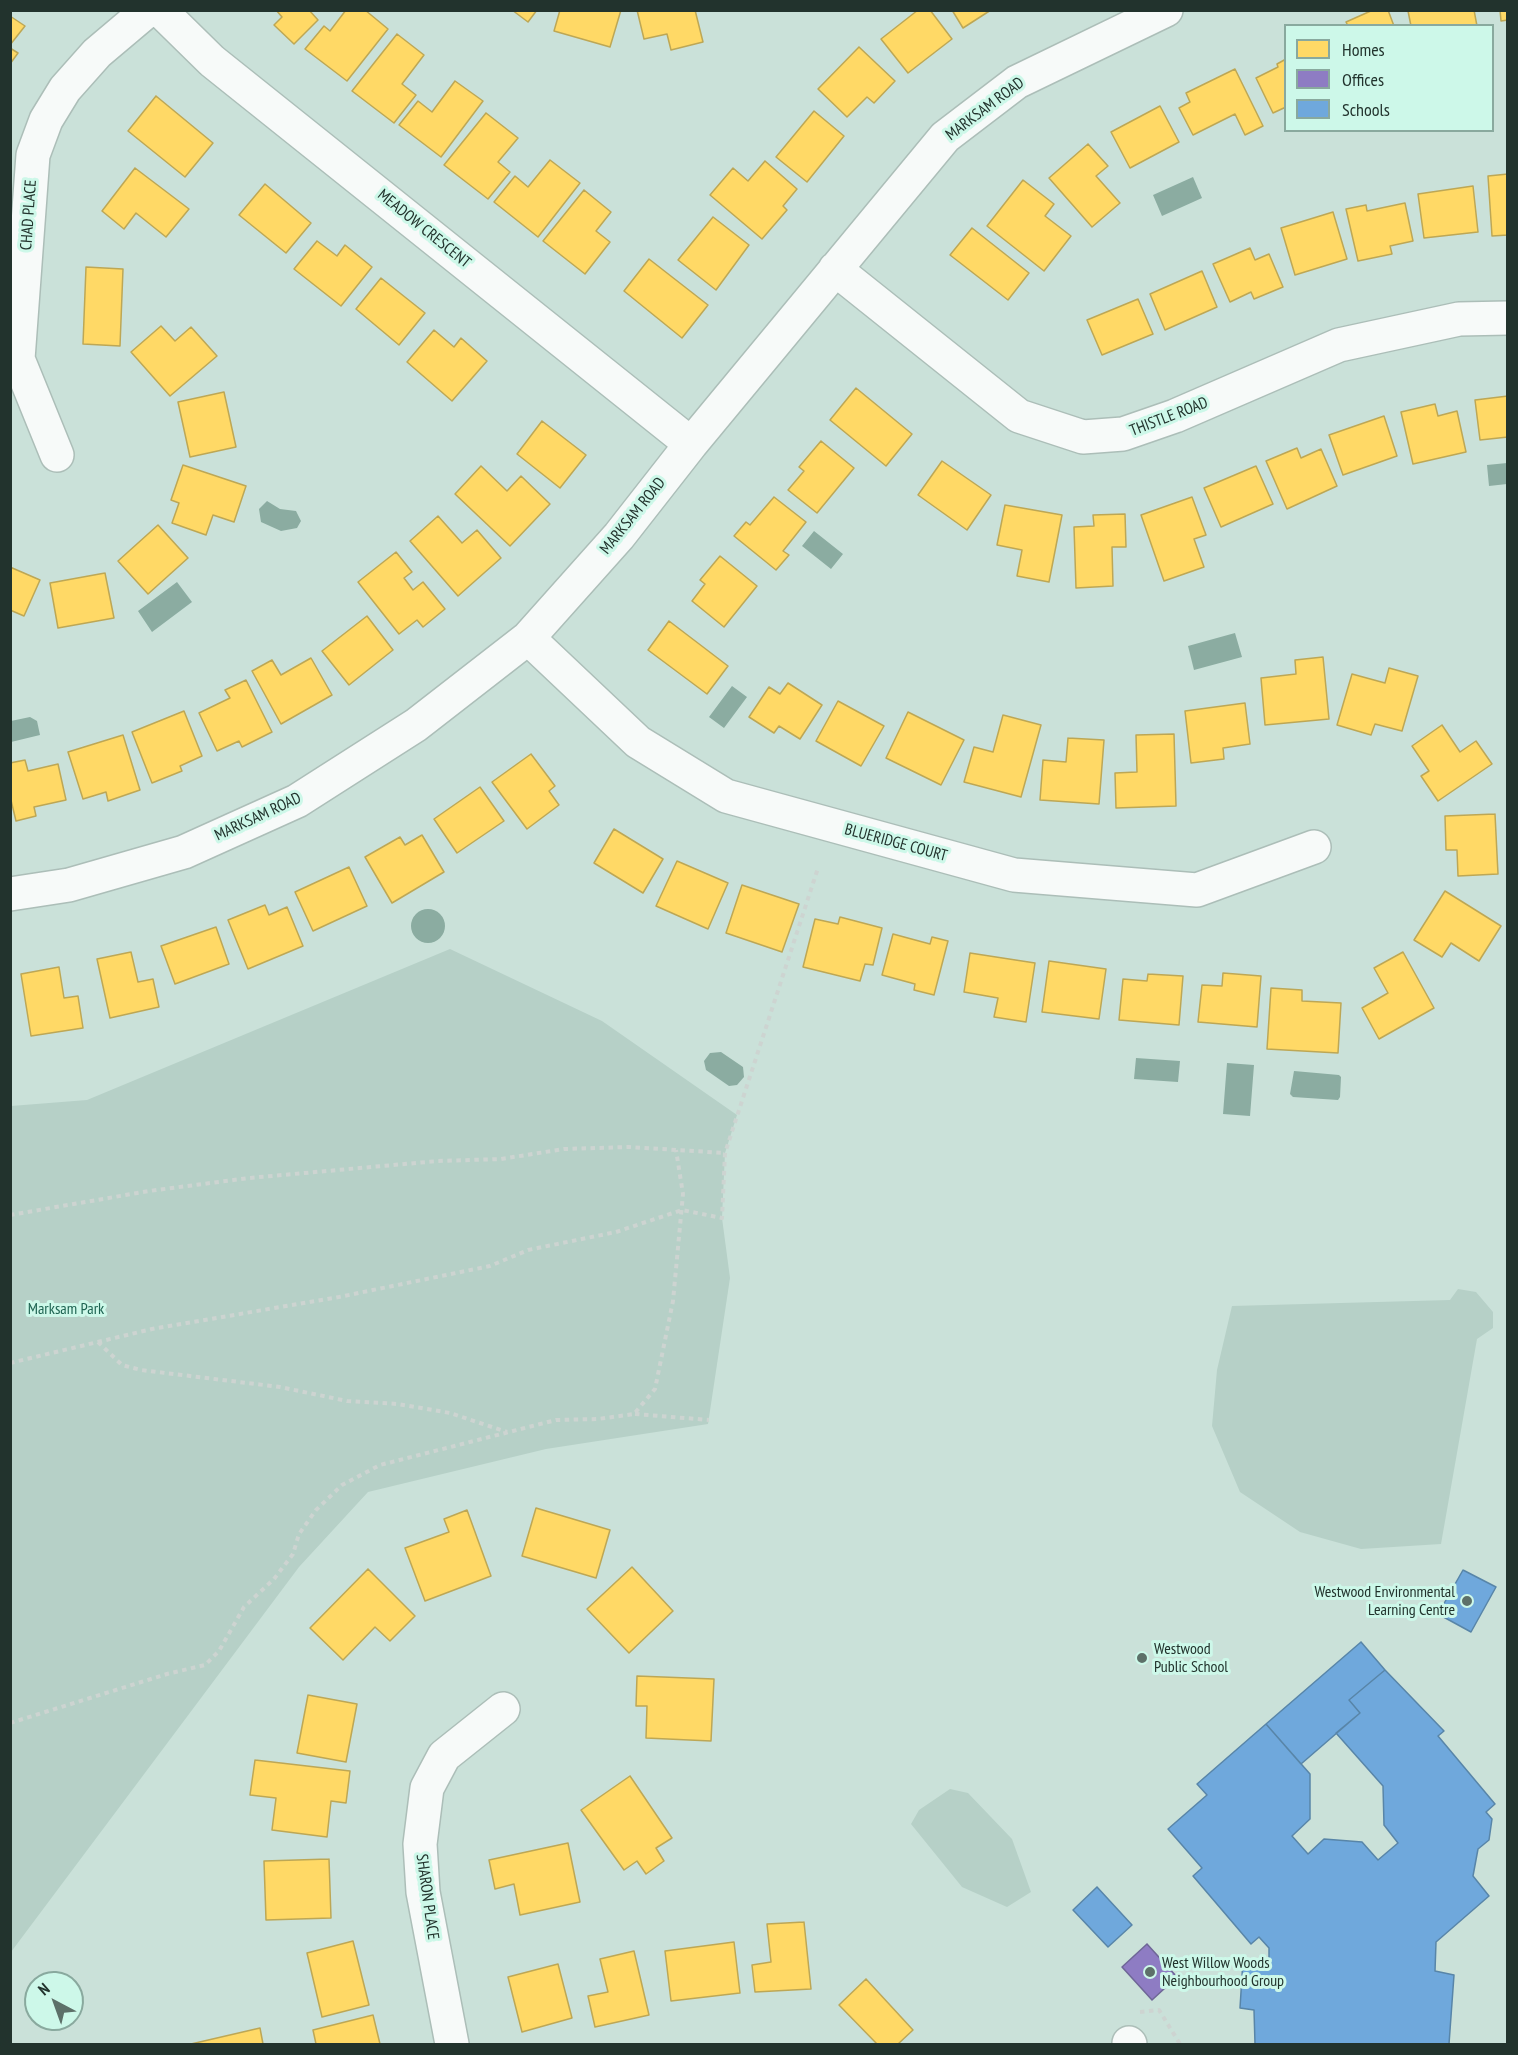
<!DOCTYPE html>
<style>
body{margin:0}
#map{position:relative;width:1518px;height:2055px;overflow:hidden;background:#cae1d9;font-family:"PT Sans Narrow",sans-serif}
canvas{display:block}
.frame{position:absolute;inset:0;border:12px solid #22332d;pointer-events:none}
.legend{position:absolute;left:1284px;top:24px;width:210px;height:108px;box-sizing:border-box;background:#cdf8e9;border:2px solid #89a99e;margin:0;padding:8px 10px;list-style:none;font-size:18px;color:#22332d}
.legend li{display:flex;align-items:center;gap:12px;height:30px}
.legend b{width:30px;border:2px solid #89a99e}
.north{position:absolute;left:24px;top:1971px;width:60px;height:60px;box-sizing:border-box;background:#cdf8e9;border:2px solid #89a99e;border-radius:50%;rotate:319deg;font-size:16px;font-weight:700;line-height:24px;text-align:center;color:#22332d}
.north::after{content:'';display:block;margin:auto;width:21px;height:27px;background:#5d7069;clip-path:polygon(50% 0,100% 100%,50% 72%,0 100%)}
</style>
<div id="map">
<canvas width="1518" height="2055"></canvas>
<div class="frame"></div>
<ul class="legend">
<li><b style="height:16px;background:#ffd966"></b>Homes</li>
<li><b style="height:16px;background:#8e7cc3"></b>Offices</li>
<li><b style="height:16px;background:#6fa8dc"></b>Schools</li>
</ul>
<div class="north">N</div>
</div>
<script>
const g = document.querySelector('canvas').getContext('2d');
g.lineJoin = 'round';
function paint(path, color) { g.fillStyle = color; g.fill(path, 'evenodd'); }
const toPath = rows => new Path2D(rows.map(r => 'M' + r).join(''));
function trace(path, color, width, dash) { g.strokeStyle = color; g.lineWidth = width; g.lineCap = dash ? 'butt' : 'round'; g.setLineDash(dash || []); g.stroke(path); }
function write(font, color, halo, rows, align = 'center') {
  g.font = font + ' "PT Sans Narrow",sans-serif'; g.lineWidth = 6; g.setLineDash([]); g.textBaseline = 'middle'; g.strokeStyle = halo; g.fillStyle = color; for (const [text, x, y, turn = 0] of rows) {
    g.save(); g.translate(x, y); g.rotate((+turn || 0) * Math.PI / 180); g.textAlign = isNaN(turn) ? turn : align; if (halo) g.strokeText(text, 0, 0); g.fillText(text, 0, 0); g.restore();
  }
}
paint(toPath([
 [450,949,602,1021,737,1115,725,1153,722,1218,730,1278,708,1424,546,1449,368,1492,299,1567,11,1952,11,1106,87,1100],
 [1458,1289,1476,1292,1493,1312,1493,1328,1477,1339,1441,1544,1361,1549,1300,1532,1240,1492,1212,1426,1217,1370,1232,1306,1450,1300],
 [950,1789,968,1793,1012,1839,1031,1892,1007,1907,962,1887,911,1824,919,1810]
]), '#b6d0c7');
paint(toPath([
 [1193,177,1202,198,1162,216,1153,195],
 [1507,463,1507,484,1489,486,1487,465],
 [267,501,280,509,296,511,301,521,297,528,281,531,261,522,259,509],
 [814,531,843,554,831,569,802,546],
 [177,582,192,602,152,632,138,611],
 [1235,633,1242,657,1194,670,1188,646],
 [732,686,747,697,724,728,709,717],
 [30,717,37,721,40,735,11,742,11,721],
 '411 926a17 17 0 1 1 34 0a17 17 0 1 1-34 0Z',
 [721,1052,743,1067,744,1077,737,1085,729,1086,706,1070,704,1061,710,1053],
 [1136,1058,1180,1061,1178,1082,1134,1079],
 [1227,1063,1254,1065,1250,1116,1223,1114],
 [1294,1071,1339,1075,1341,1077,1340,1097,1338,1100,1293,1097,1290,1094]
]), '#8baca1');
const homes = toPath([
 [276,10,309,10,318,20,294,44,274,25,282,17,276,10],
 [346,10,365,10,388,29,347,81,305,49,324,26,330,31,346,10],
 [512,10,537,10,528,22,512,10],
 [560,10,621,10,610,47,554,31,560,10],
 [637,10,695,10,703,42,671,50,667,34,644,39,637,10],
 [918,10,930,10,952,39,908,73,881,39,918,10],
 [952,10,991,10,963,28,952,10],
 [1373,10,1388,10,1394,26,1348,26,1346,22,1373,10],
 [1412,10,1474,10,1477,26,1411,26,1408,11,1412,10],
 [1500,10,1508,10,1508,20,1501,21,1500,10],
 [10,16,25,26,10,45,10,16],
 [397,34,424,55,402,84,416,95,394,123,352,91,397,34],
 [859,47,895,81,874,103,867,97,847,117,818,89,859,47],
 [10,48,18,53,10,64,10,48],
 [1286,59,1286,107,1273,113,1256,78,1278,67,1277,64,1286,59],
 [1235,69,1263,126,1245,135,1235,114,1193,135,1179,108,1190,102,1186,93,1235,69],
 [455,81,483,101,441,157,399,125,418,101,432,112,455,81],
 [156,96,213,143,185,177,128,131,156,96],
 [1160,106,1179,142,1130,168,1111,132,1160,106],
 [814,111,844,136,807,182,776,157,814,111],
 [486,113,518,138,498,162,510,172,488,199,444,165,486,113],
 [1088,144,1108,166,1096,176,1120,203,1092,227,1049,178,1088,144],
 [550,160,580,183,538,237,494,202,515,176,528,187,550,160],
 [765,161,797,189,783,206,787,210,762,239,710,195,733,168,748,181,765,161],
 [135,168,189,209,166,237,136,213,124,229,102,211,135,168],
 [1508,174,1508,235,1492,236,1488,176,1508,174],
 [1023,180,1054,204,1045,216,1071,236,1044,271,987,226,1023,180],
 [265,184,311,223,286,253,239,215,265,184],
 [1473,186,1478,232,1424,238,1418,194,1473,186],
 [584,190,611,212,596,231,610,242,585,274,543,241,584,190],
 [1405,203,1413,241,1390,246,1392,254,1358,261,1346,209,1366,205,1367,211,1405,203],
 [1333,212,1347,259,1295,275,1281,228,1333,212],
 [713,217,749,245,716,290,678,260,713,217],
 [972,228,1029,273,1008,300,950,255,972,228],
 [317,241,337,256,345,245,372,267,341,306,294,269,317,241],
 [1250,248,1255,260,1269,254,1283,287,1254,299,1251,292,1230,302,1213,264,1250,248],
 [649,259,708,305,682,338,624,291,649,259],
 [86,267,123,269,120,346,83,344,86,267],
 [1202,271,1217,307,1165,330,1150,294,1202,271],
 [381,278,425,313,399,345,356,309,381,278],
 [1138,299,1153,334,1102,355,1087,320,1138,299],
 [161,326,175,341,191,327,217,356,170,396,131,352,161,326],
 [434,330,454,347,461,338,487,361,452,401,407,362,434,330],
 [856,388,912,434,886,466,830,420,856,388],
 [224,392,236,447,190,457,178,402,224,392],
 [1508,396,1508,437,1480,440,1475,400,1508,396],
 [1435,404,1438,416,1457,411,1466,452,1413,464,1401,412,1435,404],
 [1384,416,1397,456,1343,475,1329,435,1384,416],
 [542,421,586,455,560,488,517,454,542,421],
 [821,441,854,468,817,513,788,490,804,471,799,467,821,441],
 [1297,448,1301,458,1321,449,1337,486,1287,509,1266,461,1297,448],
 [942,461,991,495,967,530,918,495,942,461],
 [183,465,246,486,234,522,213,515,206,535,172,523,179,503,171,500,183,465],
 [481,466,507,491,521,476,550,504,510,546,455,494,481,466],
 [1256,466,1273,504,1221,527,1204,488,1256,466],
 [774,497,806,522,783,551,789,555,776,570,734,536,746,522,750,525,774,497],
 [1192,497,1206,535,1194,539,1204,567,1164,581,1141,515,1192,497],
 [1005,505,1062,515,1049,582,1017,576,1022,550,997,545,1005,505],
 [1125,514,1126,547,1112,547,1113,586,1076,588,1074,527,1094,526,1093,515,1125,514],
 [438,516,462,543,477,530,501,558,458,596,410,541,438,516],
 [158,525,188,558,148,594,118,561,158,525],
 [396,552,412,572,404,578,413,590,423,582,445,609,423,627,417,620,399,634,358,582,396,552],
 [720,556,757,586,724,627,692,601,705,584,700,580,720,556],
 [10,567,40,580,24,616,10,610,10,567],
 [105,573,114,618,58,628,50,583,105,573],
 [367,616,393,650,349,685,322,651,367,616],
 [669,621,728,666,707,694,648,650,669,621],
 [1323,657,1329,719,1265,725,1261,678,1296,674,1295,660,1323,657],
 [311,658,332,695,281,724,252,671,272,660,281,675,311,658],
 [1389,668,1418,676,1402,731,1375,724,1371,735,1337,725,1352,674,1385,683,1389,668],
 [246,680,272,732,242,747,239,741,217,751,199,713,230,698,225,690,246,680],
 [788,683,822,705,800,739,779,726,774,733,749,717,769,687,780,694,788,683],
 [838,701,884,726,861,766,816,741,838,701],
 [1245,703,1250,744,1223,748,1224,759,1191,763,1185,711,1245,703],
 [184,711,202,756,180,766,182,771,152,783,132,732,184,711],
 [908,712,964,740,941,785,886,758,908,712],
 [1003,715,1041,725,1021,797,964,782,974,747,993,752,1003,715],
 [1442,725,1460,752,1476,741,1492,764,1438,801,1421,776,1429,771,1412,746,1442,725],
 [1174,734,1176,806,1116,808,1115,773,1137,772,1136,735,1174,734],
 [123,735,140,790,108,801,106,792,83,799,68,752,123,735],
 [1068,738,1104,740,1099,804,1040,800,1043,760,1066,762,1068,738],
 [531,754,555,786,549,791,559,805,527,829,492,782,531,754],
 [25,760,28,771,58,764,66,800,34,807,36,816,16,821,10,796,10,763,25,760],
 [480,787,504,821,457,853,434,819,480,787],
 [1495,814,1498,874,1458,876,1457,850,1446,850,1445,816,1495,814],
 [614,829,663,859,643,893,594,863,614,829],
 [422,835,444,872,392,903,365,857,400,837,405,845,422,835],
 [677,861,728,883,708,929,656,906,677,861],
 [349,867,367,906,313,931,295,892,349,867],
 [742,885,799,904,782,952,726,933,742,885],
 [1445,891,1501,926,1479,961,1451,943,1442,957,1414,940,1445,891],
 [265,905,269,915,287,907,303,946,248,969,228,920,265,905],
 [840,917,882,928,873,965,865,964,860,981,803,967,815,919,838,924,840,917],
 [216,927,229,964,175,984,161,946,216,927],
 [893,934,930,944,932,937,948,941,934,995,914,990,915,984,882,975,893,934],
 [131,952,138,982,153,979,159,1007,110,1018,97,959,131,952],
 [1403,952,1434,1008,1379,1039,1362,1008,1388,993,1374,968,1403,952],
 [970,953,1035,963,1026,1022,994,1017,998,998,964,992,970,953],
 [1049,961,1106,969,1099,1019,1042,1012,1049,961],
 [59,967,64,998,78,996,83,1028,31,1036,21,974,59,967],
 [1223,973,1261,976,1257,1027,1198,1022,1202,985,1222,986,1223,973],
 [1148,974,1183,976,1179,1025,1119,1020,1123,979,1147,981,1148,974],
 [1271,988,1302,990,1302,1001,1341,1003,1338,1053,1267,1049,1271,988],
 [536,1508,610,1530,596,1578,522,1556,536,1508],
 [467,1510,491,1576,425,1601,405,1548,449,1532,444,1519,467,1510],
 [632,1567,673,1611,629,1653,587,1609,632,1567],
 [368,1569,415,1616,390,1641,375,1627,343,1660,310,1628,368,1569],
 [637,1676,714,1679,711,1741,646,1738,647,1706,636,1706,637,1676],
 [308,1695,357,1704,346,1762,297,1753,308,1695],
 [255,1760,350,1771,346,1803,331,1801,327,1837,272,1830,276,1798,250,1795,255,1760],
 [630,1776,672,1838,656,1848,664,1861,646,1874,637,1861,624,1870,581,1810,630,1776],
 [568,1843,580,1902,520,1915,514,1884,495,1889,489,1860,568,1843],
 [329,1859,331,1918,266,1920,264,1861,329,1859],
 [804,1922,811,1989,755,1992,752,1965,771,1962,767,1924,804,1922],
 [353,1941,369,2005,322,2017,307,1953,353,1941],
 [734,1942,740,1993,671,2001,665,1951,734,1942],
 [634,1951,649,2015,595,2027,588,1996,608,1992,600,1959,634,1951],
 [558,1964,572,2018,522,2032,508,1977,558,1964],
 [866,1979,913,2030,898,2044,877,2044,839,2005,866,1979],
 [373,2015,380,2044,316,2044,313,2030,373,2015],
 [260,2028,263,2044,191,2044,260,2028]
]);
paint(homes, '#ffd966');
trace(homes, '#bda755', 1.5);
const offices = toPath([
 [1147,1944,1177,1977,1152,2000,1122,1967,1147,1944]
]);
paint(offices, '#8e7cc3');
trace(offices, '#6e6696', 1.5);
const schools = toPath([
 [1463,1570,1496,1587,1471,1632,1438,1614,1463,1570],
 [1361,1642,1385,1670,1349,1700,1360,1713,1301,1764,1266,1724,1361,1642],
 [1385,1670,1444,1731,1438,1736,1495,1804,1486,1812,1492,1819,1489,1840,1478,1849,1473,1876,1489,1896,1436,1942,1435,1971,1454,1975,1449,2044,1255,2044,1254,2010,1240,2008,1243,1960,1269,1963,1269,1948,1259,1937,1251,1944,1193,1876,1202,1868,1168,1829,1207,1795,1197,1784,1266,1724,1310,1774,1310,1819,1292,1836,1308,1854,1324,1839,1362,1842,1378,1860,1398,1843,1384,1825,1383,1786,1336,1733,1360,1713,1349,1700,1385,1670],
 [1097,1887,1132,1925,1108,1947,1073,1910,1097,1887]
]);
paint(schools, '#6fa8dc');
trace(schools, '#5885a8', 1.5);
const minor = toPath([
 [160,10,212,61,691,444],
 [835,269,1019,416,1083,437,1123,434,1175,416,1339,345,1459,319,1508,318],
 [57,455,18,359,33,155,46,120,65,89,97,53,148,10],
 [528,638,638,742,726,796,1014,875,1197,890,1314,847],
 [10,894,69,885,184,852,297,801,416,725,528,638,619,536,691,444,945,137,1017,82,1166,10],
 [1129,2043,1130,2044],
 [452,2044,423,1892,420,1844,427,1788,444,1756,503,1709]
]);
trace(minor, '#acbeb8', 36);
trace(toPath([
 [10,1215,149,1191,249,1178,438,1161,501,1159,564,1149,629,1147,725,1153],
 [98,1342,122,1365,141,1370,280,1387,347,1401,398,1404,450,1413,507,1432],
 [10,1363,152,1329,339,1297,490,1266,528,1250,616,1232,682,1210,722,1218,725,1153,818,868],
 [635,1414,709,1420],
 [10,1723,167,1674,205,1665,219,1651,244,1607,274,1579,293,1554,299,1534,316,1510,342,1485,380,1465,556,1420,598,1419,634,1414,655,1389,673,1301,683,1194,676,1150],
 [1140,2012,1159,2010,1180,2044]
]), '#cdd4d1', 4, [4.5, 4.5]);
trace(minor, '#f7faf9', 33);
for (const [x, y, r, color] of [
 [1467,1601,6,"#5d7069"],
 [1142,1658,6,"#5d7069"],
 [1150,1972,6,"#5d7069"]
]) { const dot = new Path2D(); dot.arc(x, y, r, 0, 2 * Math.PI); g.fillStyle = color; g.fill(dot); trace(dot, '#cdf8e9', 2); }
write('16px', '#22332d', '#cdf8e9', [
 ["MARKSAM ROAD",985,109,-37],
 ["CHAD PLACE",29,215,-86],
 ["MEADOW CRESCENT",424,229,39],
 ["THISTLE ROAD",1169,417,-21],
 ["MARKSAM ROAD",633,516,-51],
 ["MARKSAM ROAD",258,817,-25],
 ["BLUERIDGE COURT",896,843,15],
 ["SHARON PLACE",427,1897,82]
]);
write('16px', '#1e6452', '#cdf8e9', [
 ["Marksam Park",66,1309]
]);
write('16px', '#22332d', '#cdf8e9', [
 ["Westwood Environmental",1455,1592,"right"],
 ["Learning Centre",1455,1610,"right"],
 ["Westwood",1154,1649],
 ["Public School",1154,1667],
 ["West Willow Woods",1162,1963],
 ["Neighbourhood Group",1162,1981]
], 'left');
</script>
